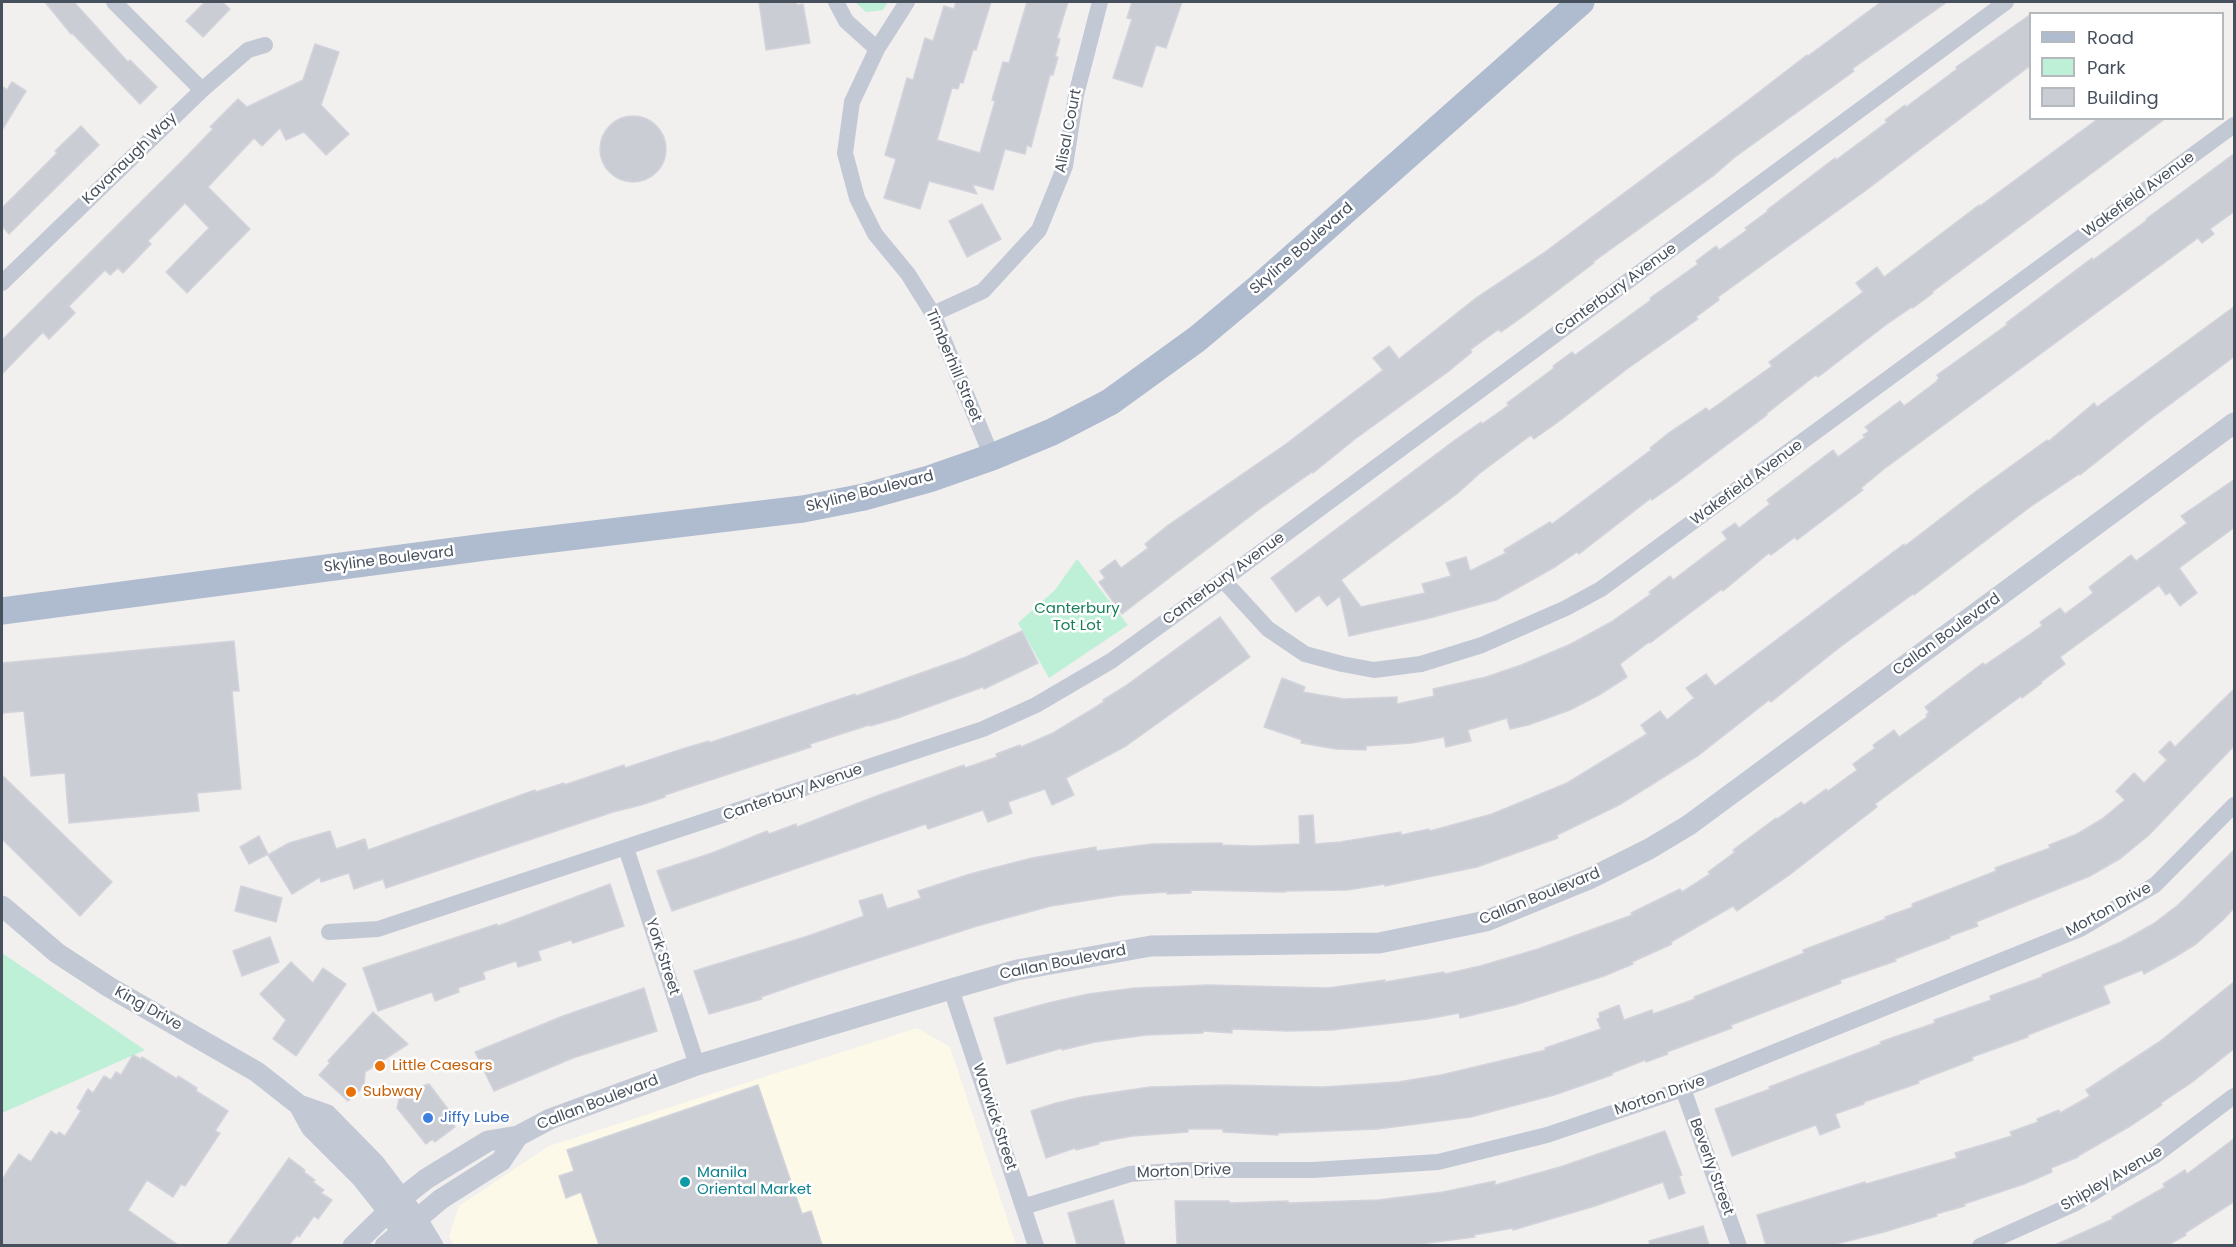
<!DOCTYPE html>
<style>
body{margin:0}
#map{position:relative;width:2236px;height:1247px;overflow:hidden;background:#f2efef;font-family:Poppins,sans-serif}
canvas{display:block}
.frame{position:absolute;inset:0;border:3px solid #47505d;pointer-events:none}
.legend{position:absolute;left:2029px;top:12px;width:195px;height:108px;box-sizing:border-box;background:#fff;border:2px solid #b5b9be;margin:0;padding:8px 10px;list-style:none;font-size:18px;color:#47505d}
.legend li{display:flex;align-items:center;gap:12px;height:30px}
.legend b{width:30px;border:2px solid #b5b9be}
</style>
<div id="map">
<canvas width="2236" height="1247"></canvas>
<div class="frame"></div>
<ul class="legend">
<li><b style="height:8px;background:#afbbce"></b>Road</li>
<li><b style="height:16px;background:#beefd7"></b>Park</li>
<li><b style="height:16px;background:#cbcdd5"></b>Building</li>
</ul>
</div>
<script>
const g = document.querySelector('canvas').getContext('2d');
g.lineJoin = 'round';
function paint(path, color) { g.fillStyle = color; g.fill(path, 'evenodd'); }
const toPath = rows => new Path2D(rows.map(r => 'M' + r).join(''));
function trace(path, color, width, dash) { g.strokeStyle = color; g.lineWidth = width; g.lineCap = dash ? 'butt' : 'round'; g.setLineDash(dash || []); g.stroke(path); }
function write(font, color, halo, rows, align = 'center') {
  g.font = font + ' Poppins,sans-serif'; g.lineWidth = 5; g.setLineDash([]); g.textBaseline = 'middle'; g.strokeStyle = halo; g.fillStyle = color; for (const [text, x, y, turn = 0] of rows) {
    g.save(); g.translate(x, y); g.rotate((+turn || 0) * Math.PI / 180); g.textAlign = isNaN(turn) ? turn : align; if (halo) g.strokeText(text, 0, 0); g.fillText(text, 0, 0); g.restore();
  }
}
paint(toPath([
 [917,1028,950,1047,1016,1245,454,1246,449,1236,459,1206,549,1146]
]), '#fcf9e9');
paint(toPath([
 [855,2,888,2,883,10,866,12],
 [1077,559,1128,625,1049,678,1018,623,1055,590],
 [2,953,145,1050,2,1113]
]), '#beefd7');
const building = toPath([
 [45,2,74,2,128,62,130,60,157,87,140,104,72,33,71,34,45,2],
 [205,2,222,2,230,9,203,37,186,21,205,2],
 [759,2,796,2,797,5,803,4,810,43,766,50,759,2],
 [956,2,991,2,976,50,973,50,963,83,960,82,958,89,952,88,937,140,980,153,995,101,992,100,1003,62,1009,63,1027,2,1068,2,1057,38,1060,39,1055,57,1058,57,1053,75,1050,75,1031,147,1027,145,1025,154,1005,149,993,190,972,184,977,194,929,181,920,209,884,198,896,159,885,155,907,78,913,80,925,38,933,41,944,6,954,9,956,2],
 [1132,2,1182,2,1166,48,1156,45,1142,87,1113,78,1132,19,1127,18,1132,2],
 [1881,2,1947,2,1852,69,1854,71,1835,85,1735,157,1713,176,1593,262,1594,263,1525,315,1501,332,1499,329,1470,350,1472,352,1449,371,1355,439,1313,473,1312,472,1261,508,1122,614,1099,582,1105,578,1100,571,1115,560,1121,568,1148,548,1145,544,1167,526,1286,444,1383,370,1373,358,1389,346,1399,359,1476,298,1545,252,1742,105,1807,55,1808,56,1881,2],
 [2031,14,2031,65,1865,191,1718,297,1719,300,1696,317,1698,319,1627,369,1558,422,1534,439,1531,435,1480,473,1458,493,1341,580,1361,607,1425,593,1422,584,1451,576,1446,563,1466,557,1470,571,1506,553,1504,550,1550,522,1552,524,1651,450,1650,448,1670,432,1706,408,1709,411,1772,366,1769,362,1863,292,1856,283,1877,267,1884,277,1979,205,1980,206,2099,118,2166,118,1932,292,1933,293,1913,308,1912,307,1887,324,1818,377,1816,375,1766,414,1767,415,1676,483,1652,500,1651,498,1579,554,1577,552,1555,567,1496,600,1426,619,1349,636,1340,596,1327,606,1319,595,1296,612,1271,578,1455,440,1481,422,1482,424,1509,405,1507,403,1554,368,1553,366,1572,352,1575,355,1651,300,1650,298,1698,264,1696,261,1716,246,1719,250,1747,230,1745,228,1768,211,1767,210,1814,174,1835,158,1836,160,1887,122,1885,120,1905,105,1906,107,1957,69,1956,67,2031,14],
 [315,44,339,52,321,105,349,134,326,155,304,132,286,140,280,128,262,146,254,138,208,187,250,229,187,293,166,272,209,228,185,203,148,241,151,244,123,273,118,268,110,275,105,270,69,306,75,313,49,339,43,332,2,374,2,340,183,160,213,129,210,127,238,99,247,107,303,80,315,44],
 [12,82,26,91,2,130,2,86,7,90,12,82],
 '600 149a33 33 0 1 1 66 0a33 33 0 1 1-66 0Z',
 [81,126,99,145,9,234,2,226,2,208,57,153,55,151,81,126],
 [2235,153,2235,211,2210,229,2214,234,2202,243,2198,238,1884,469,1861,488,1863,490,1797,540,1795,537,1771,555,1769,553,1723,591,1722,589,1650,643,1649,642,1620,664,1627,677,1599,695,1570,710,1528,725,1510,729,1507,718,1468,730,1471,741,1446,747,1444,737,1412,743,1366,746,1366,750,1336,749,1301,743,1302,740,1264,727,1282,678,1305,687,1303,692,1344,699,1397,697,1397,704,1434,696,1433,689,1486,677,1521,665,1571,644,1611,622,1651,594,1649,592,1670,576,1673,580,1727,539,1722,532,1735,523,1739,528,1770,504,1767,500,1833,450,1838,457,1865,437,1863,435,1869,431,1865,427,1900,401,1904,406,1936,382,1939,378,1937,375,2008,324,2006,323,2092,258,2093,260,2147,220,2146,219,2235,153],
 [982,204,1001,239,967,257,949,221,982,204],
 [2235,306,2235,356,2149,420,2080,475,2079,474,2030,507,1914,595,1913,594,1840,647,1771,702,1769,700,1699,755,1619,805,1557,835,1558,838,1477,867,1385,886,1385,884,1347,890,1286,891,1286,892,1191,890,1191,893,1167,894,1167,892,1122,895,1051,906,977,926,816,978,761,997,762,999,709,1014,694,971,808,936,864,916,859,901,882,894,887,909,921,898,918,891,970,874,1032,858,1096,847,1096,851,1152,844,1222,843,1222,845,1254,846,1300,844,1299,816,1313,815,1315,844,1340,842,1401,832,1401,835,1429,829,1430,831,1492,814,1567,783,1647,734,1641,725,1660,711,1667,720,1694,698,1686,688,1706,674,1715,686,1904,544,1905,546,1975,492,2047,440,2049,441,2094,403,2097,407,2235,306],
 [2235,479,2235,527,2179,568,2197,593,2180,606,2170,592,2166,595,2159,585,2060,657,2065,664,2041,682,2042,683,2022,698,2021,696,1875,804,1877,807,1788,876,1737,911,1733,906,1671,942,1672,944,1632,962,1633,964,1604,976,1515,1005,1460,1018,1459,1013,1427,1019,1332,1030,1288,1031,1232,1029,1232,1033,1203,1031,1203,1033,1146,1035,1095,1042,1062,1050,1062,1048,1007,1064,994,1018,1048,1003,1088,994,1135,988,1209,985,1328,988,1385,980,1385,982,1444,972,1445,974,1480,966,1538,949,1632,915,1631,913,1680,889,1682,892,1710,874,1708,872,1735,852,1733,850,1776,818,1777,819,1801,802,1804,805,1826,789,1828,791,1857,770,1853,764,1875,748,1873,745,1894,730,1899,737,1927,717,1926,715,1929,712,1925,707,1947,690,1983,663,1985,665,2042,626,2040,622,2060,608,2065,614,2093,593,2089,587,2131,555,2136,561,2163,541,2187,523,2181,516,2235,479],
 [1220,617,1250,657,1126,746,1066,778,1074,795,1052,805,1045,789,1008,802,1012,813,988,822,983,810,928,829,926,824,672,911,657,871,712,853,767,831,769,834,796,824,797,827,879,795,964,765,965,768,997,757,996,754,1020,745,1021,747,1053,733,1104,702,1103,700,1124,687,1220,617],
 [1022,631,1038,663,984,689,983,687,898,718,870,726,869,725,810,744,811,747,665,795,665,797,641,805,613,812,386,888,383,879,354,889,349,873,321,882,320,877,292,894,268,855,289,843,330,831,336,849,365,839,368,850,535,790,536,792,564,783,564,785,624,765,625,768,682,749,709,741,709,743,855,694,856,696,966,657,1022,631],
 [234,641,239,691,232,691,241,789,197,793,199,811,69,823,65,773,31,776,24,711,2,713,2,663,234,641],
 [2235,688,2235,745,2149,835,2121,858,2090,876,1976,922,1978,926,1950,936,1950,938,1895,959,1896,961,1840,980,1841,983,1731,1025,1732,1028,1667,1052,1668,1054,1646,1062,1645,1060,1612,1073,1612,1075,1554,1095,1471,1117,1378,1129,1278,1133,1278,1135,1223,1132,1223,1129,1188,1129,1188,1132,1133,1136,1099,1142,1099,1144,1076,1150,1075,1148,1046,1158,1031,1111,1056,1103,1082,1097,1150,1087,1224,1085,1323,1087,1398,1082,1441,1075,1546,1050,1545,1048,1601,1029,1597,1019,1600,1018,1599,1013,1619,1005,1624,1020,1652,1010,1653,1014,1695,999,1694,997,1804,953,1803,950,1859,929,1886,919,1885,917,1913,907,1912,904,1996,871,1995,868,2050,848,2049,845,2077,834,2102,819,2125,800,2116,791,2134,773,2144,783,2167,760,2159,752,2170,741,2175,747,2235,688],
 [2,775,112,882,80,916,2,839,2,775],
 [259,836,268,854,249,864,240,847,259,836],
 [2235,849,2235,907,2223,920,2196,944,2175,957,2144,974,2142,970,2103,986,2110,1003,2028,1035,2028,1037,1972,1057,1973,1060,1918,1081,1919,1083,1864,1102,1864,1104,1835,1114,1840,1127,1820,1135,1816,1125,1732,1156,1715,1109,1770,1089,1769,1087,1881,1044,1880,1042,1935,1023,1934,1020,1991,1000,1990,996,2042,977,2042,975,2121,942,2153,924,2178,905,2235,849],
 [610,884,624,926,573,943,571,940,538,951,541,960,518,967,516,961,483,972,485,979,458,988,459,992,435,1001,432,992,378,1011,363,968,497,924,498,926,610,884],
 [241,886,282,898,276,922,235,911,241,886],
 [270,937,279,962,242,976,233,951,270,937],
 [291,962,313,983,323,968,346,984,296,1056,273,1039,286,1020,260,994,291,962],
 [2235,981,2235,1048,2191,1083,2161,1103,2162,1105,2132,1125,2078,1156,2078,1157,2051,1168,2052,1172,2024,1184,1964,1204,1965,1206,1936,1214,1937,1216,1884,1232,1832,1245,1766,1245,1757,1215,1865,1182,1866,1184,1957,1158,1955,1153,2012,1136,2010,1132,2038,1122,2037,1119,2059,1110,2060,1113,2090,1096,2086,1090,2159,1042,2235,981],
 [644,988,657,1031,573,1058,494,1091,475,1052,563,1016,644,988],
 [373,1012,408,1044,365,1072,364,1086,348,1101,319,1075,330,1063,328,1061,373,1012],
 [133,1055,141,1059,142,1057,177,1079,178,1076,197,1088,196,1091,228,1111,215,1131,220,1133,185,1186,181,1184,173,1197,147,1180,128,1210,178,1245,2,1245,2,1180,10,1167,19,1154,31,1162,51,1131,57,1135,59,1132,65,1136,81,1111,77,1108,88,1089,93,1093,104,1076,111,1080,116,1072,121,1075,133,1055],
 [429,1084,457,1121,453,1123,455,1127,435,1142,433,1139,426,1144,397,1108,399,1099,415,1088,429,1084],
 [758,1085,802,1214,811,1211,822,1245,599,1245,581,1192,566,1198,559,1176,574,1171,567,1150,758,1085],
 [1665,1131,1682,1175,1679,1176,1685,1193,1669,1199,1663,1182,1595,1206,1513,1230,1513,1228,1474,1235,1475,1237,1412,1245,1177,1245,1175,1201,1229,1201,1230,1203,1288,1201,1288,1203,1378,1200,1443,1192,1495,1181,1495,1185,1560,1167,1665,1131],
 [2235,1138,2235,1201,2185,1233,2186,1235,2168,1245,2055,1245,2113,1219,2112,1217,2165,1187,2163,1184,2185,1170,2187,1174,2235,1138],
 [289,1158,305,1170,304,1172,315,1180,313,1182,324,1190,321,1193,332,1200,318,1219,314,1216,299,1237,297,1235,289,1245,227,1245,289,1158],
 [1113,1200,1125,1245,1077,1245,1068,1213,1113,1200],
 [1703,1226,1709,1245,1650,1245,1649,1241,1703,1226]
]);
paint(building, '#cbcdd5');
trace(building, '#d3d4db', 1.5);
trace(toPath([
 [114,2,202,90],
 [836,2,846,21,877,49],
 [907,2,877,49,852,102,845,153,857,198,875,234,908,274,933,314,992,457],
 [2,283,202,90,248,50,265,45],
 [933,314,983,291,1039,230,1065,166,1076,95,1100,2],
 [1223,580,1268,629,1305,654,1342,664,1374,670,1421,664,1482,645,1566,608,1601,589,2234,125],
 [626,848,697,1065],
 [329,932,378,929,983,729,1036,705,1111,661,1223,580,2006,2],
 [951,989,1036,1246],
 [1683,1089,1739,1246],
 [1023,1207,1130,1174,1185,1170,1313,1170,1438,1162,1547,1135,1683,1089,2080,929,2155,885,2234,805],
 [1980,1246,2076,1203,2153,1157,2234,1096]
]), '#c3c9d4', 16);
trace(toPath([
 [2,906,57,953,109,987,257,1072,299,1105,327,1115,375,1164,416,1218,433,1246],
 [299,1105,311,1127,361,1177,388,1211,411,1246],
 [353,1246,402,1198,426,1179,488,1141,518,1136,550,1119,697,1065,951,989,1017,970,1151,946,1379,943,1486,921,1589,879,1649,849,1689,825,2234,423],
 [385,1246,441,1199,501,1161,518,1136]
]), '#c3c9d4', 21);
trace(toPath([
 [2,611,485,547,803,509,864,497,929,479,992,457,1052,432,1110,402,1197,339,1258,288,1581,2]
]), '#afbbce', 27);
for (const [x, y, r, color] of [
 [380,1066,6,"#e8710a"],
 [351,1092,6,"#e8710a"],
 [428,1118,6,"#3f7fe0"],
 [685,1182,6,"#0f9aa8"]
]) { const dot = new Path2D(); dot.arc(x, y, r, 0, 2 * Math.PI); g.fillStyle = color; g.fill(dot); trace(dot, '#fff', 2); }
write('15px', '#47505d', '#fff', [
 ["Alisal Court",1069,131,-79],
 ["Kavanaugh Way",130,159,-44],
 ["Wakefield Avenue",2139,195,-36],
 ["Skyline Boulevard",1302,249,-41],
 ["Canterbury Avenue",1616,290,-36],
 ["Timberhill Street",953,366,67],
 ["Wakefield Avenue",1747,483,-36],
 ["Skyline Boulevard",870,492,-14],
 ["Skyline Boulevard",389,560,-7],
 ["Canterbury Avenue",1224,579,-36],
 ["Callan Boulevard",1947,635,-36],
 ["Canterbury Avenue",793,793,-19],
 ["Callan Boulevard",1540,897,-22],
 ["Morton Drive",2109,910,-29],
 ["York Street",662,957,72],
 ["Callan Boulevard",1063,963,-11],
 ["King Drive",148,1009,29],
 ["Morton Drive",1660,1096,-19],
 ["Callan Boulevard",598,1103,-21],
 ["Warwick Street",994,1117,72],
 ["Beverly Street",1711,1167,70],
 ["Morton Drive",1184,1172,-2],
 ["Shipley Avenue",2112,1179,-30]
]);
write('15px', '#177e58', '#fff', [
 ["Canterbury",1077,609],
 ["Tot Lot",1077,626]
]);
write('15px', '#c56008', '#fff', [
 ["Little Caesars",392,1066],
 ["Subway",363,1092]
], 'left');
write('15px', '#366cbe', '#fff', [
 ["Jiffy Lube",440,1118]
], 'left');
write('15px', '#0d838f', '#fff', [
 ["Manila",697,1173],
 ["Oriental Market",697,1190]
], 'left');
</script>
